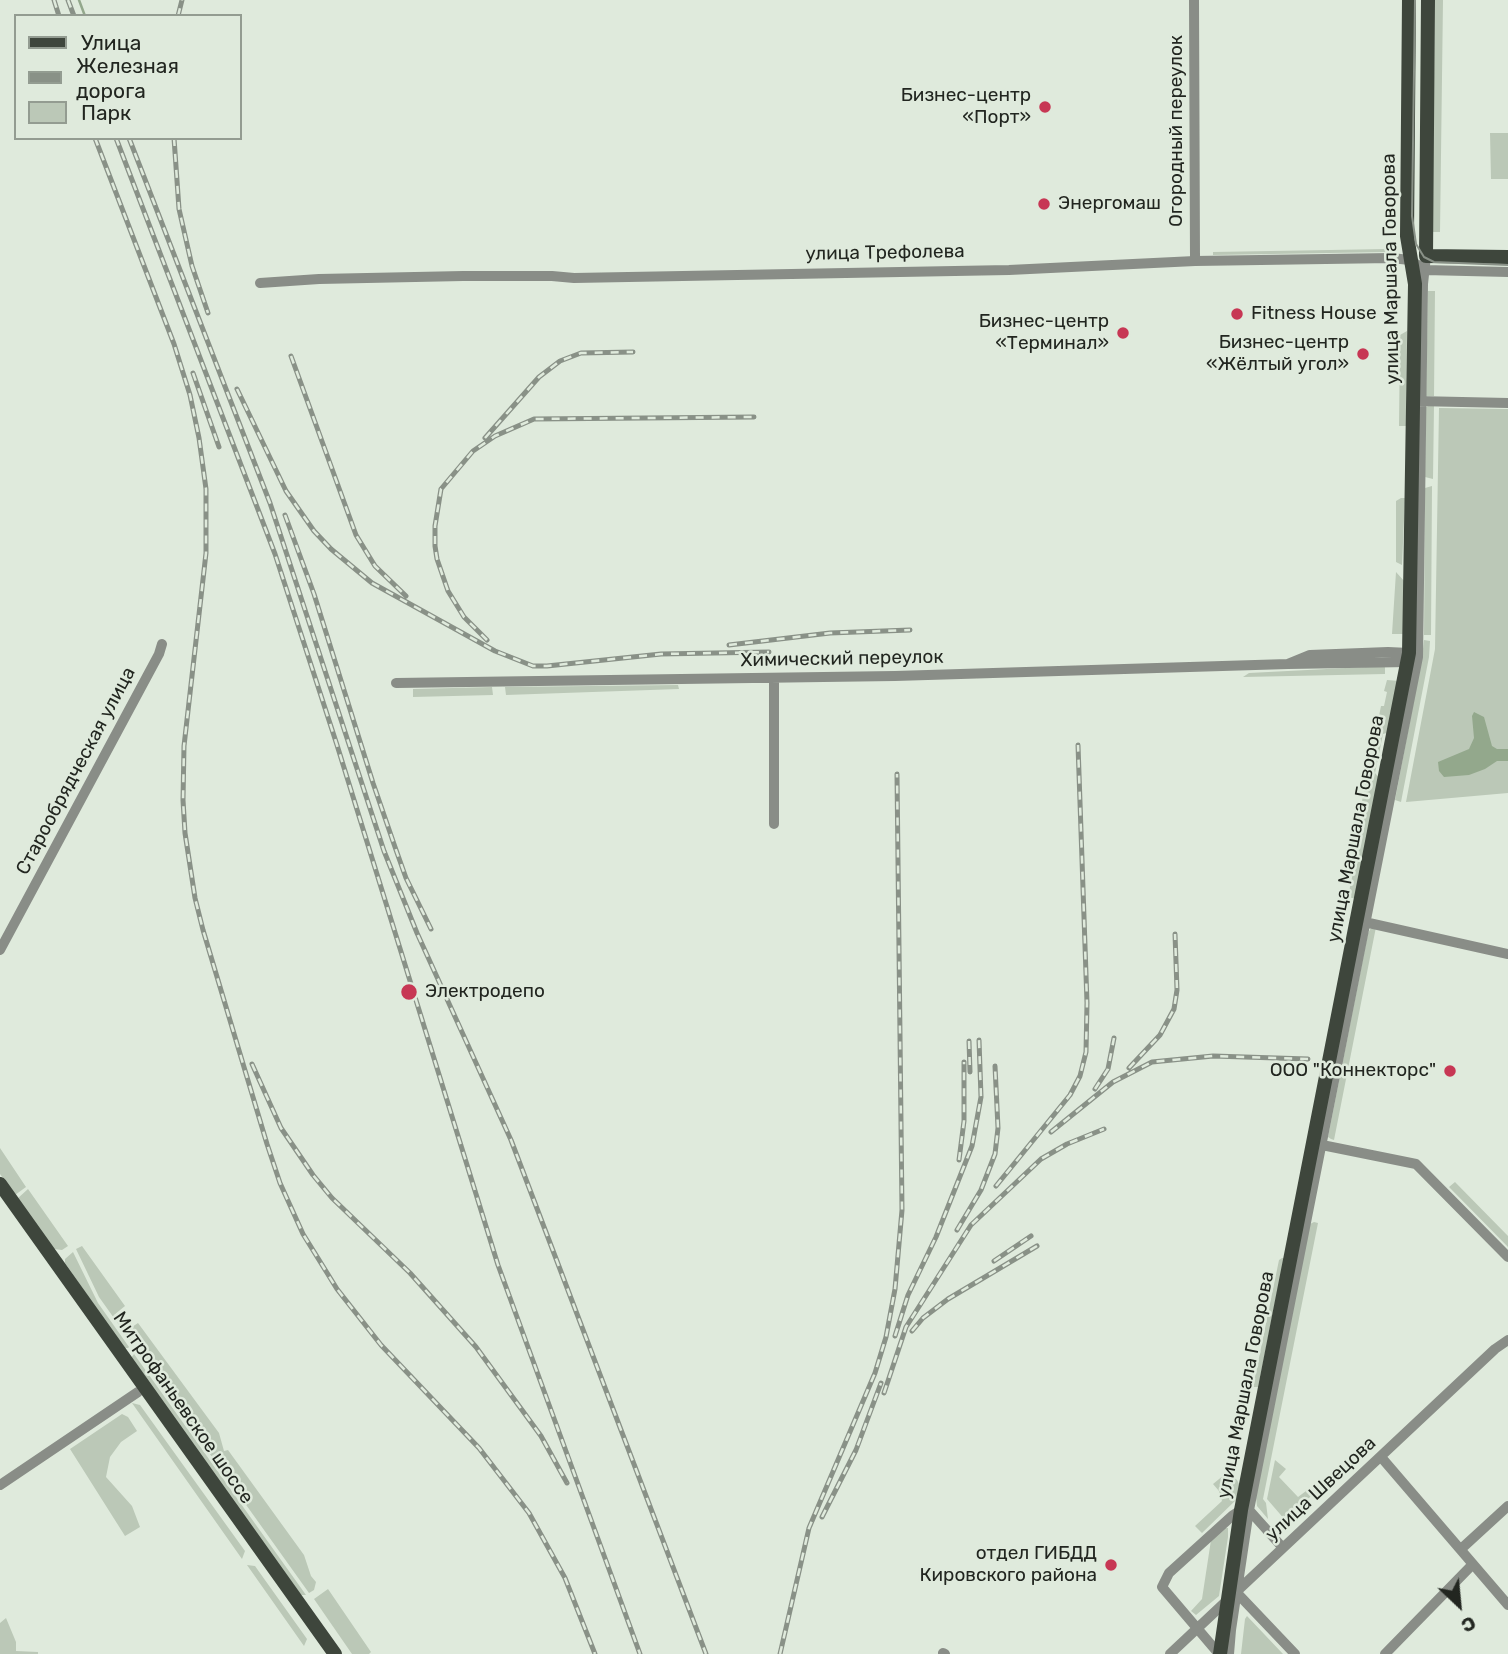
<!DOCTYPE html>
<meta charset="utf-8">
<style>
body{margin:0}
#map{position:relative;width:1508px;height:1654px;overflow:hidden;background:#dfeadc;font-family:Rubik,sans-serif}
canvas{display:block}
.legend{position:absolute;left:14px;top:14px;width:228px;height:126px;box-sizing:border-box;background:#dfeadc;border:2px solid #939c91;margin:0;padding:9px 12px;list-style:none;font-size:21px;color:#222620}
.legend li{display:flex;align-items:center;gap:14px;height:35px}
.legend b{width:35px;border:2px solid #939c91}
.north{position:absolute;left:1424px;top:1570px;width:70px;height:70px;-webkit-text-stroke:5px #dfeadc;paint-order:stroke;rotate:154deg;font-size:19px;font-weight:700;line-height:28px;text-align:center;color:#222620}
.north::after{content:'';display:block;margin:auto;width:24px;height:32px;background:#222620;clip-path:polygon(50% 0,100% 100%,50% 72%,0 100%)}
</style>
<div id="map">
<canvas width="1508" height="1654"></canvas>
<ul class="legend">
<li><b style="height:9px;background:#3e463c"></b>Улица</li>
<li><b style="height:9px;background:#899187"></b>Железная дорога</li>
<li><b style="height:19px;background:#bbc8b7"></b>Парк</li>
</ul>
<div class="north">С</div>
</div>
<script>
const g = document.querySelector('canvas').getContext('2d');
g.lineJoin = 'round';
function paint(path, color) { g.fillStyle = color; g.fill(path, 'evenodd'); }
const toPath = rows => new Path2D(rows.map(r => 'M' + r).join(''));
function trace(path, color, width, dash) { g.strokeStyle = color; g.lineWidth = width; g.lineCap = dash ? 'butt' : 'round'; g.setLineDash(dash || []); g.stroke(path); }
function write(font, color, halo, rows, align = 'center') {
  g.font = font + ' Rubik,sans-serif'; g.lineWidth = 5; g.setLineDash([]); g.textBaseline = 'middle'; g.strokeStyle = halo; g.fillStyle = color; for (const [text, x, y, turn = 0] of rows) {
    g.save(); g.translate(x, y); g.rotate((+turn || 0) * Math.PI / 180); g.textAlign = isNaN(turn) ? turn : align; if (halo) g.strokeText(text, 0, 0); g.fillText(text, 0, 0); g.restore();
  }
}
paint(toPath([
 [1435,0,1443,0,1440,232,1432,232],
 [1490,133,1508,133,1508,179,1491,179],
 [1388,249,1388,252,1213,255,1213,252],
 [1428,291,1435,291,1434,396,1426,396],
 [1407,331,1406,426,1399,426,1400,335],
 [1428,406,1434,406,1433,479,1425,477,1426,407],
 [1439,408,1508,409,1508,793,1406,802,1435,649],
 [1432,486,1431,635,1424,635,1425,488],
 [1401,498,1405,498,1402,565,1396,562,1396,501],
 [1396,572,1405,582,1406,634,1392,634],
 [1424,640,1430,641,1429,657,1401,802,1395,800,1422,657],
 [1385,666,1385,674,1243,677,1249,673],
 [1387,680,1399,681,1391,732,1383,734,1375,773,1381,780,1357,899,1348,897,1362,826,1359,816,1381,706,1384,706,1387,692,1384,691],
 [678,685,679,689,506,695,505,687],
 [492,687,493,695,413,697,413,689],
 [1376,927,1334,1140,1331,1139,1328,1137,1368,933,1371,928],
 [0,1148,26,1187,15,1195,0,1174],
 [1455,1182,1508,1236,1508,1247,1449,1187],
 [28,1189,68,1246,62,1250,54,1249,17,1199],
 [1314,1222,1318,1223,1263,1499,1266,1503,1268,1519,1257,1506,1256,1497,1310,1224],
 [82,1246,125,1306,114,1315,133,1341,131,1342,99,1297,76,1249],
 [73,1252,98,1303,129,1347,128,1348,124,1348,65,1263,65,1259],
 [1282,1258,1284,1258,1258,1387,1253,1387,1279,1260],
 [138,1323,219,1433,224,1451,228,1450,304,1555,311,1576,316,1582,314,1590,309,1593,137,1352,143,1347,129,1329],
 [134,1354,306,1595,301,1595,131,1358],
 [132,1403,140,1405,245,1551,242,1559],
 [122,1414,128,1417,137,1431,121,1442,110,1457,106,1477,132,1506,140,1527,125,1536,70,1449],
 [1275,1460,1286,1469,1279,1477,1298,1497,1306,1491,1311,1496,1286,1521,1267,1499],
 [1224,1475,1231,1475,1237,1480,1240,1486,1238,1498,1202,1533,1195,1526,1222,1501,1219,1491,1213,1484],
 [1225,1528,1228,1528,1228,1537,1219,1596,1196,1615,1191,1611,1202,1599,1211,1540],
 [247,1565,255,1566,307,1639,304,1646],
 [328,1589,371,1652,369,1654,352,1654,314,1599],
 [1247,1616,1283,1654,1241,1654,1245,1619],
 [6,1618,16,1642,16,1651,38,1652,38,1654,0,1654,0,1623]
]), '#bbc8b7');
paint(toPath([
 [1474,712,1484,717,1492,746,1497,749,1508,749,1508,761,1497,761,1485,769,1469,775,1444,777,1439,771,1438,762,1469,749,1474,738,1472,716]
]), '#93a88c');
trace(toPath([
 [79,0,85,16]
]), '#93a88c', 2.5);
trace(toPath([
 [1194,0,1195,261],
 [260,283,319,279,463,276,552,276,574,278,1009,270,1195,261,1391,258,1410,260,1425,270,1508,272],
 [1416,401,1508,403],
 [1388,652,1409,653,1418,657,1408,662,1288,664,1310,655,1388,652],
 [774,678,774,824],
 [396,683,895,676,1288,664],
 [1360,921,1508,954],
 [0,950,159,654,162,644],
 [1317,1144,1416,1164,1508,1257],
 [1381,1457,1508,1605],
 [0,1485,138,1392],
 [1461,1549,1508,1506],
 [1237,1593,1295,1654],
 [943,1653,945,1654],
 [1170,1654,1495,1349,1508,1340],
 [1219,1654,1162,1587,1169,1573,1232,1516,1241,1510,1249,1510,1283,1548],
 [1229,1654,1231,1630,1249,1510,1418,657,1423,284,1426,256],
 [1385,1654,1473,1564]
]), '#898d87', 10);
trace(toPath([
 [1428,0,1426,256,1508,257],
 [0,1184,335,1654],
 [1220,1654,1241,1510,1409,653,1415,284,1407,236,1409,0]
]), '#3e463c', 14);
trace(toPath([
 [1415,0,1412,216,1416,244,1424,257,1434,262,1508,265]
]), '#899187', 2);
const rail = toPath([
 [54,0,59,16],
 [68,0,74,16],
 [178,16,182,0],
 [95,138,174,344,190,395,199,438,206,489,206,553,184,746,183,800,185,833,195,898,203,930,267,1144,280,1183,303,1234,337,1289,381,1345,479,1448,529,1513,565,1578,595,1654],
 [116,138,275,554,337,745,498,1265,640,1654],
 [129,138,270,503,384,851,417,933,511,1140,706,1654],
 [174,138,179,209,192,266,208,313],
 [291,356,356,535,375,566,406,596],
 [193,373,219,447],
 [237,389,286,491,314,531,331,549,372,583,495,651,533,666,547,666,661,654,769,652],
 [485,438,539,377,560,361,581,353,633,352],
 [285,515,314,594,373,783,395,847,406,878,431,929],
 [487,640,464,617,448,591,437,559,435,546,435,526,441,489,473,451,495,436,534,419,754,417],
 [729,645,830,633,910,630],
 [969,1041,970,1072],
 [252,1064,281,1128,313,1175,332,1198,410,1273,476,1347,541,1436,567,1483],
 [1129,1068,1160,1035,1174,1009,1177,990,1175,934],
 [1095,1089,1108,1069,1114,1038],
 [1051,1132,1113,1082,1152,1062,1213,1056,1308,1059],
 [959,1160,964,1121,964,1062],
 [996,1186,1070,1095,1080,1076,1086,1052,1087,1003,1078,745],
 [957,1230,981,1190,995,1154,998,1128,995,1066],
 [994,1261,1031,1236],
 [912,1331,923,1318,948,1299,1037,1246],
 [895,1336,908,1295,936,1237,972,1146,981,1097,979,1040],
 [884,1393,906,1327,971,1225,1041,1159,1067,1144,1104,1129],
 [822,1517,856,1450,881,1383],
 [780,1654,809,1528,875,1373,886,1337,895,1289,902,1210,897,774]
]);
trace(rail, '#899187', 5);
trace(rail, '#dfeadc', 2.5, [8]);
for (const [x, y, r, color] of [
 [1045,107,7,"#c73754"],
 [1044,204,7,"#c73754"],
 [1237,314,7,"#c73754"],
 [1123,333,7,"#c73754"],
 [1363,354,7,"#c73754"],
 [409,992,9,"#c73754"],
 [1450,1071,7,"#c73754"],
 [1111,1565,7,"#c73754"]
]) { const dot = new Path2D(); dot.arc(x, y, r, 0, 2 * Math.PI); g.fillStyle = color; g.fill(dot); trace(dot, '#dfeadc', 2.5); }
write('19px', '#222620', '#dfeadc', [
 ["Бизнес-центр",1031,96],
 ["«Порт»",1031,118],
 ["Энергомаш",1058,204,"left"],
 ["Fitness House",1251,314,"left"],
 ["Бизнес-центр",1109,322],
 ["«Терминал»",1109,344],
 ["Бизнес-центр",1349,343],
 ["«Жёлтый угол»",1349,365],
 ["Электродепо",425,992,"left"],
 ["ООО \"Коннекторс\"",1436,1071],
 ["отдел ГИБДД",1097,1554],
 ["Кировского района",1097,1576]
], 'right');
write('19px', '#222620', '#dfeadc', [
 ["Огородный переулок",1177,131,-90],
 ["улица Трефолева",885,253,-1],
 ["улица Маршала Говорова",1391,269,-91],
 ["Химический переулок",842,659,-1],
 ["Старообрядческая улица",76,771,-62],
 ["улица Маршала Говорова",1356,829,-79],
 ["улица Маршала Говорова",1246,1385,-79],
 ["Митрофаньевское шоссе",183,1408,55],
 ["улица Швецова",1321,1489,-43]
]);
</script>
